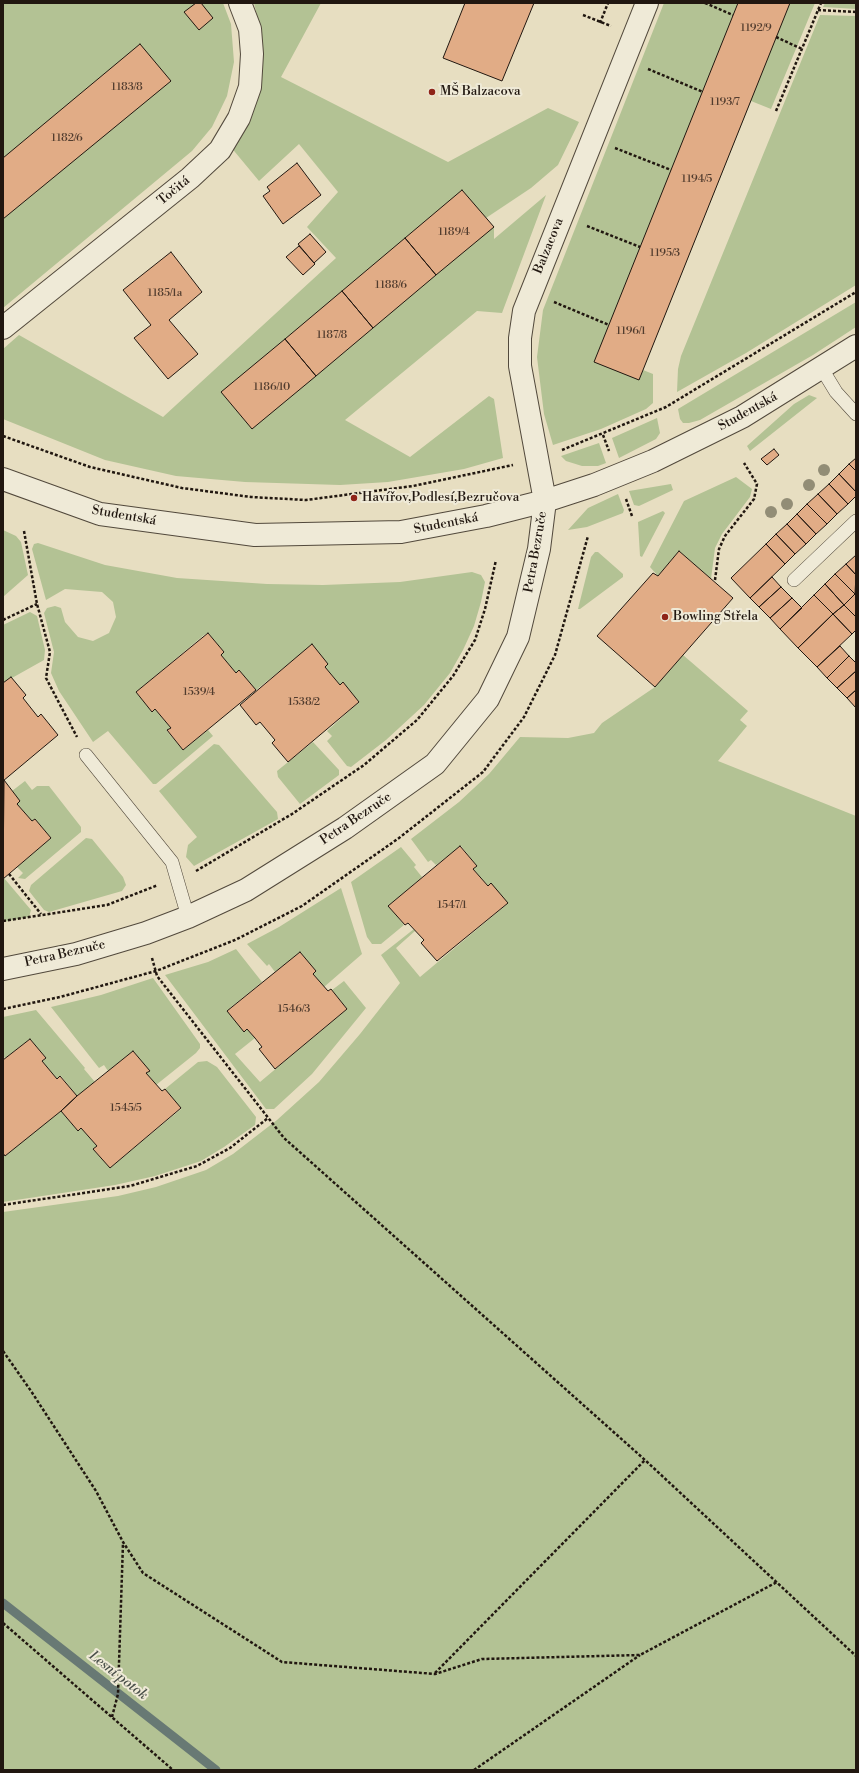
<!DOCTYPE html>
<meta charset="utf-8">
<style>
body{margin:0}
#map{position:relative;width:859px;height:1773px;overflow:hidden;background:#e7dec1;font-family:"Libre Bodoni",serif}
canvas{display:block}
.frame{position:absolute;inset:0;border:4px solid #211710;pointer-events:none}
</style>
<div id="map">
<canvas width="859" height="1773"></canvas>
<div class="frame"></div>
</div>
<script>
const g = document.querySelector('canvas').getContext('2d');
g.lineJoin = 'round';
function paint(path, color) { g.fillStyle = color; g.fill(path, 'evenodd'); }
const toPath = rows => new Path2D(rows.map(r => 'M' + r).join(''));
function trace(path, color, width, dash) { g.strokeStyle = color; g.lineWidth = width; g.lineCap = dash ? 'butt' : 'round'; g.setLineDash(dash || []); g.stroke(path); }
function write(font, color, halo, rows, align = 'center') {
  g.font = font + ' "Libre Bodoni",serif'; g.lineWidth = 4; g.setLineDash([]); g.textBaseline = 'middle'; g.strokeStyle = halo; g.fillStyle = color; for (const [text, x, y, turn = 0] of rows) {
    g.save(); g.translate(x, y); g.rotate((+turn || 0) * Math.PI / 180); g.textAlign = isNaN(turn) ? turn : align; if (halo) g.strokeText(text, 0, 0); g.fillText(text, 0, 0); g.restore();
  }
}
paint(toPath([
 [3,3,223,3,231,24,234,62,227,96,212,127,192,151,3,308],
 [254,3,321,3,281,77,448,162,548,108,579,122,558,165,531,188,486,218,494,227,494,239,546,195,502,313,477,311,345,420,410,457,489,396,494,399,503,458,464,469,388,482,340,485,245,482,176,476,105,460,3,419,3,349,19,335,163,417,336,258,307,227,338,192,299,144,259,181,230,146,262,36],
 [664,3,815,3,771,109,751,101,643,370,653,374,653,403,646,409,601,429,553,445,544,414,537,357,543,310],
 [825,3,856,3,856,9,823,7],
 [820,15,856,16,856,285,746,353,677,392,678,369,681,356],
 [856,302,856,327,813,355,700,420,689,423,683,423,680,419,678,409],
 [809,395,817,398,750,451,747,446,794,404],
 [657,418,660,433,656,439,619,458,612,438],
 [599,443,606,463,598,466,582,466,566,461,561,456],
 [736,477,752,489,750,497,722,534,715,548,711,579,679,551,658,576,650,567,684,501],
 [671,484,673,490,639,506,634,505,629,491],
 [618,494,624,510,623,513,587,527,568,530,588,508],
 [663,511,665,513,642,557,640,556,638,522],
 [3,530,16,536,21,542,28,575,3,597],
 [38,543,105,565,177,578,267,584,323,585,400,582,472,572,481,575,485,582,481,602,474,626,463,650,450,673,424,705,386,740,351,767,347,766,327,741,332,736,327,731,359,702,343,682,340,685,325,667,328,664,312,645,256,690,239,670,236,673,221,655,224,652,208,633,204,635,136,692,152,712,155,709,171,728,167,731,183,750,208,730,213,736,156,784,153,784,108,731,93,742,59,691,51,673,54,652,44,613,47,608,55,606,61,608,65,622,78,637,93,641,109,633,116,617,113,602,102,592,65,589,46,600,32,549,34,544],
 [595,552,598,552,623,574,623,577,580,609,578,609,591,557],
 [30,612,37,616,45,650,44,660,3,683,3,625],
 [683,655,748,711,740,720,747,726,718,761,856,816,856,1770,3,1770,3,1212,118,1196,156,1187,206,1170,233,1154,277,1120,319,1082,360,1034,400,983,381,955,414,929,415,931,396,948,420,977,506,905,473,869,477,866,461,846,436,865,431,860,428,862,411,839,459,802,489,774,520,737,568,738,594,733,602,723,655,687],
 [313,742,339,770,339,775,300,804,278,777,277,771],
 [214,744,219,745,277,812,278,819,194,866,186,857,188,845,197,837,159,791],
 [25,781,32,790,37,786,49,786,81,827,81,832,25,879,18,878,23,873,17,867,51,838,35,819,32,821,17,804,12,791],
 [86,838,92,839,123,877,126,885,122,891,49,912,44,910,29,891,31,885],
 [401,847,416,865,414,867,422,877,389,906,404,925,381,944,372,944,367,937,351,882],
 [4,878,31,910,29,917,3,922],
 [341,888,362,954,324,987,313,974,316,971,300,952,275,972,269,964,267,966,247,944,279,927],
 [236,949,262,982,230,1008,255,1038,235,1054,260,1082,347,1009,332,990,344,981,366,1008,312,1074,274,1109,266,1109,165,975,208,962],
 [153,978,200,1044,200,1048,196,1053,156,1085,146,1073,149,1071,133,1051,108,1071,104,1065,99,1068,51,1007,101,995],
 [36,1010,85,1068,84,1069,95,1082,77,1096,61,1076,57,1079,42,1061,46,1058,30,1039,5,1058,3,1056,3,1017],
 [207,1061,217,1067,256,1117,255,1125,224,1147,201,1161,155,1176,115,1185,3,1202,3,1157,61,1111,78,1131,81,1128,97,1146,93,1149,110,1168,181,1109,165,1089,198,1062]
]), '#b3c294');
trace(toPath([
 [3,1603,216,1770]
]), '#687974', 9);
const building = toPath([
 [196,3,201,3,213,18,199,30,184,12,196,3],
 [465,3,534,3,502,81,443,58,465,3],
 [738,3,790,3,639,380,594,362,738,3],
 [140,44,171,81,3,219,3,158,140,44],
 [297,163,321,195,283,224,263,196,270,191,267,187,297,163],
 [462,190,494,227,436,275,405,238,462,190],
 [310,234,326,252,314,263,298,244,310,234],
 [405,238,436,275,373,328,342,291,405,238],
 [299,246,315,264,303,275,286,257,299,246],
 [171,252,202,292,169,320,198,354,168,379,134,338,151,325,123,290,171,252],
 [342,291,373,328,316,376,285,339,342,291],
 [285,339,316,376,252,429,221,392,285,339],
 [774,449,779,455,767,465,761,459,774,449],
 [856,458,856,471,849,464,856,458],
 [849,464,856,471,856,492,839,474,849,464],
 [839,474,856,492,856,496,848,504,829,484,839,474],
 [829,484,848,504,837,514,818,494,829,484],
 [818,494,837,514,827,524,807,504,818,494],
 [807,504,827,524,816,534,797,514,807,504],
 [797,514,816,534,806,544,787,524,797,514],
 [787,524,806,544,795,554,776,534,787,524],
 [776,534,795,554,785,564,766,544,776,534],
 [766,544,785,564,750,598,731,578,766,544],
 [679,551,733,598,655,687,597,636,653,573,658,576,679,551],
 [856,555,856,575,846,564,856,555],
 [846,564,856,575,855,594,835,574,846,564],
 [835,574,855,594,844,605,825,584,835,574],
 [772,577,781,587,759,607,750,598,772,577],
 [825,584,844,605,833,614,814,595,825,584],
 [781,587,792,598,770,618,759,607,781,587],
 [855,594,856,596,856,617,844,605,855,594],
 [814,595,833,614,798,648,780,629,814,595],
 [792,598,802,608,780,629,770,618,792,598],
 [844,605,856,617,856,630,852,634,833,614,844,605],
 [833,614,852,634,817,667,798,648,833,614],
 [208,633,224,652,221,655,236,673,239,670,256,690,183,750,167,730,171,728,155,709,152,712,136,692,208,633],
 [312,644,328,664,325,667,340,685,343,682,359,702,288,762,272,743,275,740,260,722,256,725,240,705,312,644],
 [840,646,849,656,827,678,817,667,840,646],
 [849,656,856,663,856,671,837,688,827,678,849,656],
 [856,671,856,690,847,698,837,688,856,671],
 [11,677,26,695,23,698,38,717,41,714,58,735,3,781,3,683,11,677],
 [856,690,856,708,847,698,856,690],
 [4,780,20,801,17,804,32,821,35,819,51,838,3,879,4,780],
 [460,846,477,866,473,869,488,886,491,883,508,903,437,961,421,943,424,940,408,923,405,925,388,906,460,846],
 [300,952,316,971,313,974,328,991,331,989,347,1009,275,1069,259,1049,262,1047,255,1038,247,1029,244,1032,227,1011,300,952],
 [30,1039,46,1058,42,1061,57,1079,60,1076,77,1096,61,1111,5,1156,3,1153,3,1060,30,1039],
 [133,1051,150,1071,146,1073,162,1091,165,1089,181,1108,110,1168,93,1149,97,1146,81,1128,78,1131,61,1111,77,1096,133,1051]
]);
paint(building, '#e1ac86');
trace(building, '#211710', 1);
const service = toPath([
 [822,369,836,392,856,414],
 [794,580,856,521],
 [86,755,172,862,188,917]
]);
const minor = toPath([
 [3,328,190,178,220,150,239,118,250,87,252,54,250,29,240,3],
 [3,479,100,514,255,535,401,532,486,516,545,501,594,485,653,461,742,417,856,346],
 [3,969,76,954,146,933,188,917,246,890,345,828,435,764,488,699,518,637,539,549,545,501,520,366,520,338,524,311,647,3]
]);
trace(service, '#52493c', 14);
trace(minor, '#52493c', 24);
trace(toPath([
 [705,3,733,15],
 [818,10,856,12],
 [583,15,611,26],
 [600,23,608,3],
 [776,37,802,49],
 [648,69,703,92],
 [776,111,821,3],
 [615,148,671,170],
 [587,226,640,247],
 [554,302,609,325],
 [603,435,609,451],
 [3,436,90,467,182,488,251,497,306,500,413,486,513,465],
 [562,450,666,407,856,292],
 [626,499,632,516],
 [24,531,37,604,50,652,46,678,77,737],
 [715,580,719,549,725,536,754,499,757,484,744,463],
 [3,620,37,604],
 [196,871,292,814,364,765,417,720,453,676,475,640,485,609,496,560],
 [9,874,41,914],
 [3,921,107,905,158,885],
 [152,958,157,976,284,1138,645,1460,856,1656],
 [3,1009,60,997,156,971,235,940,302,906,399,838,483,772,524,717,555,655,588,536],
 [3,1205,130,1186,197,1166,230,1148,268,1118],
 [3,1351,31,1391,96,1491,123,1542,143,1573,282,1662,435,1674,482,1659,640,1655,777,1582],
 [3,1623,173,1770],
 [435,1673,645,1460],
 [112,1717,118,1694,123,1543],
 [474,1770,640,1655]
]), '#211710', 2.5, [3, 2]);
trace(service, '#efead7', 13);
trace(minor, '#efead7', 22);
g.fillStyle = '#928d76';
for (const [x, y] of [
 [824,470],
 [809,485],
 [787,504],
 [771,512]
]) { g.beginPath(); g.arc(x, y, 6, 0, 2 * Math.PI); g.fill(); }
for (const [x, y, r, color] of [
 [432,92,4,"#8f2418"],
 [354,498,4,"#8f2418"],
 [665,617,4,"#8f2418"]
]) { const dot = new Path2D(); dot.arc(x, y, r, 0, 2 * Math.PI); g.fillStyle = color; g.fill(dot); trace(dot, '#efead7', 1.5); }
write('11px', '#513c2e', null, [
 ["1192/9",756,28],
 ["1183/8",127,87],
 ["1193/7",725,102],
 ["1182/6",67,138],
 ["1194/5",697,179],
 ["1189/4",454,232],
 ["1195/3",665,253],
 ["1188/6",391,285],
 ["1185/1a",165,293],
 ["1196/1",631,331],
 ["1187/8",332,335],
 ["1186/10",272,387],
 ["1539/4",199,692],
 ["1538/2",304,702],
 ["1547/1",452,905],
 ["1546/3",294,1009],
 ["1545/5",126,1108]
]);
write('13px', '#211710', '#efead7', [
 ["MŠ Balzacova",440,92],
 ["Havířov,Podlesí,Bezručova",362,498],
 ["Bowling Střela",673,617]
], 'left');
write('13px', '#211710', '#efead7', [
 ["Točitá",174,191,-39],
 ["Balzacova",549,246,-68],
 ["Studentská",748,412,-29],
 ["Studentská",124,516,10],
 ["Studentská",446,524,-11],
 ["Petra Bezruče",536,552,-80],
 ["Petra Bezruče",356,819,-34],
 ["Petra Bezruče",65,954,-13]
]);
write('italic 14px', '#4a504a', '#efead7', [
 ["Lesní potok",118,1676,38]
]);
</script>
